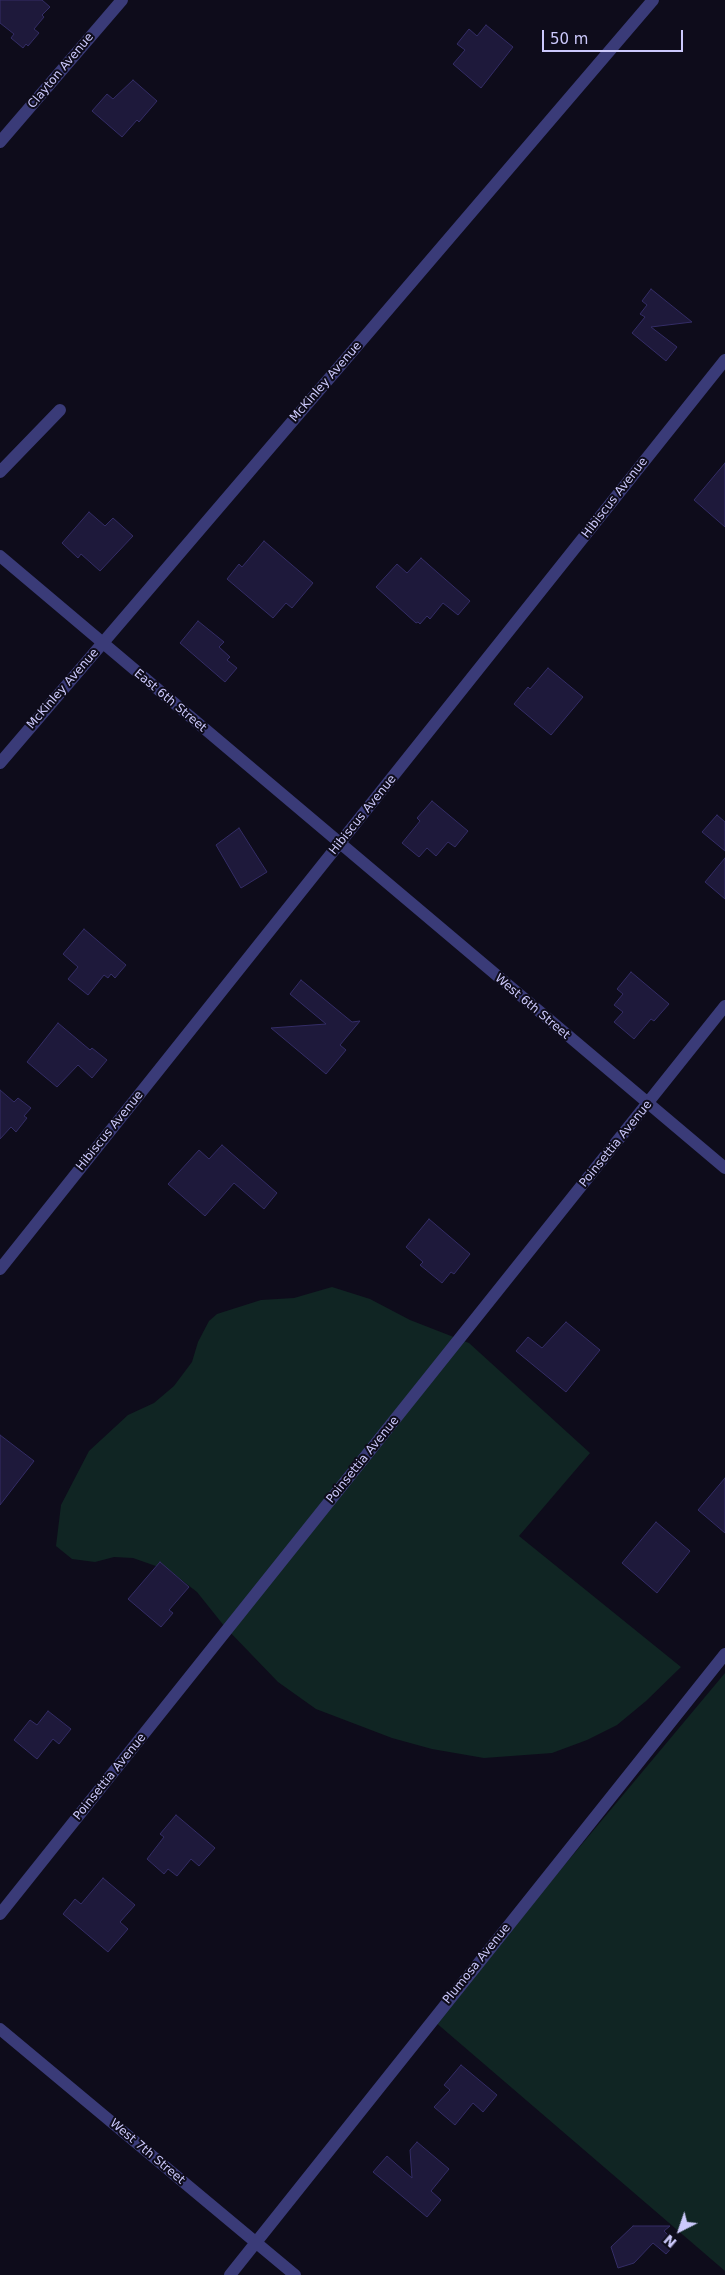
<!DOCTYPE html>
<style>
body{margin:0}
#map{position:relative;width:725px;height:2275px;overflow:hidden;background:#0e0c1b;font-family:"DejaVu Sans",sans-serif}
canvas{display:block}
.north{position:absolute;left:655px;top:2205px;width:50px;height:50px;-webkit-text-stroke:4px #0e0c1b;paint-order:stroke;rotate:221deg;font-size:14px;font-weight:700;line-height:20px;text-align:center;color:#ccc9fc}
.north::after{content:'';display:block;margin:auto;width:18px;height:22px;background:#ccc9fc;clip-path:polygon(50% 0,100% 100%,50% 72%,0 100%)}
.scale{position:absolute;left:542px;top:30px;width:141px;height:22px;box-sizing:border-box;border:2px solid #ccc9fc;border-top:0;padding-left:6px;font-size:15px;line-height:18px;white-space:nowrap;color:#ccc9fc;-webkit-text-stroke:4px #0e0c1b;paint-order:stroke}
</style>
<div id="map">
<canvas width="725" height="2275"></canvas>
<div class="north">N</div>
<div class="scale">50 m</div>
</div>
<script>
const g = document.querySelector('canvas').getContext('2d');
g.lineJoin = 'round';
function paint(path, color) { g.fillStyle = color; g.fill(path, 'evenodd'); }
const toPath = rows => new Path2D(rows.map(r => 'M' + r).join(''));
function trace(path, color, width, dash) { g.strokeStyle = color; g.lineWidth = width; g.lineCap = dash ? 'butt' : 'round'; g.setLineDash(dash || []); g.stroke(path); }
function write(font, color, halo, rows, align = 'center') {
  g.font = font + ' "DejaVu Sans",sans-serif'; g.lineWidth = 4; g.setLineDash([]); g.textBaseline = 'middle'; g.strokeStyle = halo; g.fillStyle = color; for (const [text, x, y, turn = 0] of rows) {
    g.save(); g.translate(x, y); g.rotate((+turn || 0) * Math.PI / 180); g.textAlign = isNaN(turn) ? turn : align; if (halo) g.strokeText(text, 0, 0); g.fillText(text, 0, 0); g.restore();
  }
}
paint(toPath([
 [332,1287,370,1299,410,1320,469,1343,590,1453,519,1536,681,1667,646,1701,617,1725,587,1740,552,1753,484,1758,432,1749,392,1738,316,1709,278,1682,225,1627,197,1592,170,1571,133,1558,114,1557,95,1562,72,1559,56,1546,61,1505,89,1451,128,1415,154,1403,174,1386,192,1362,198,1342,209,1321,217,1314,261,1300,294,1298],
 [725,1673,725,2271,434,2021]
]), '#102523');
const building = toPath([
 [0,0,42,0,50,7,42,15,44,17,34,29,39,33,28,46,26,44,23,48,11,38,14,34,0,23,0,0],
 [486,25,513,47,481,88,453,64,465,50,457,44,469,29,477,36,486,25],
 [133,80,157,101,139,122,137,120,122,137,92,111,107,94,113,99,133,80],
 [651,289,692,322,651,327,677,347,666,361,632,333,645,317,640,314,647,305,642,301,651,289],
 [725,463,725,527,694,500,725,463],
 [89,512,105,526,113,518,133,536,100,571,81,554,78,558,62,543,89,512],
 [264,541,313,583,292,608,286,603,273,618,227,579,239,564,242,567,264,541],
 [421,558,470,601,458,615,443,603,430,619,427,616,420,624,418,622,416,623,376,587,397,564,407,573,421,558],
 [198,621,224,642,219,647,230,657,227,660,237,668,225,682,180,643,198,621],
 [548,668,583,697,551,735,514,704,528,687,530,689,548,668],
 [432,801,468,831,455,847,448,842,436,856,427,848,419,857,402,843,420,821,417,818,432,801],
 [717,815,725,822,725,851,702,832,717,815],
 [239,828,267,872,241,888,216,845,239,828],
 [725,858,725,899,705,882,725,858],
 [84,929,126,965,115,978,111,974,108,978,104,975,88,995,68,979,78,967,63,954,84,929],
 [631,972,669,1004,654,1021,651,1019,634,1039,614,1022,623,1012,614,1005,623,994,617,989,631,972],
 [301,980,352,1022,360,1021,340,1045,346,1050,326,1074,271,1028,326,1024,290,994,301,980],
 [58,1023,90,1050,92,1048,107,1060,92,1078,78,1065,57,1087,27,1062,58,1023],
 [0,1090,14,1102,18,1098,31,1108,24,1116,27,1118,16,1132,11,1127,0,1139,0,1090],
 [222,1145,277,1193,264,1209,234,1183,205,1216,168,1184,199,1150,209,1159,222,1145],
 [429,1219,470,1254,454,1274,451,1272,442,1283,420,1265,423,1262,406,1247,429,1219],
 [566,1322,600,1350,566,1392,516,1351,528,1337,542,1348,566,1322],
 [0,1435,34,1461,0,1505,0,1435],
 [725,1478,725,1533,698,1510,725,1478],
 [656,1522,690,1551,657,1593,622,1563,656,1522],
 [160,1562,189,1587,169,1610,173,1613,161,1627,128,1599,160,1562],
 [48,1711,71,1729,59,1744,53,1739,37,1759,14,1740,30,1720,37,1725,48,1711],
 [176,1815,215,1848,199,1866,191,1859,177,1876,168,1869,164,1874,147,1859,164,1837,160,1834,176,1815],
 [103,1878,135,1905,120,1922,128,1929,108,1952,63,1914,75,1899,81,1904,103,1878],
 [461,2065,497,2095,483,2112,473,2103,455,2125,434,2107,450,2090,444,2085,461,2065],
 [417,2142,449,2169,431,2191,441,2200,427,2217,373,2172,387,2156,412,2178,410,2150,417,2142],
 [633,2226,670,2226,664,2231,676,2243,666,2254,653,2243,634,2263,618,2268,611,2247,633,2226]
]);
paint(building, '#1e193b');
trace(building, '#342d66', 1);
trace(toPath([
 [0,142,122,0],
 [0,472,60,410],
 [0,556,725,1168],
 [0,763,653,0],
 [0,1269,725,360],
 [0,1914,725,1006],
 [0,2029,295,2275],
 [230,2275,725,1654]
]), '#3a3b78', 12);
write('12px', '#ccc9fc', '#0e0c1b', [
 ["Clayton Avenue",61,71,-50],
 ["McKinley Avenue",326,382,-49],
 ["Hibiscus Avenue",615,498,-52],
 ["McKinley Avenue",63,689,-49],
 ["East 6th Street",170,701,40],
 ["Hibiscus Avenue",363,815,-51],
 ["West 6th Street",532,1007,40],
 ["Hibiscus Avenue",110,1131,-51],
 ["Poinsettia Avenue",616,1144,-51],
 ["Poinsettia Avenue",363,1460,-51],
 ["Poinsettia Avenue",110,1777,-51],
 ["Plumosa Avenue",477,1964,-51],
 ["West 7th Street",147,2152,40]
]);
</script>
